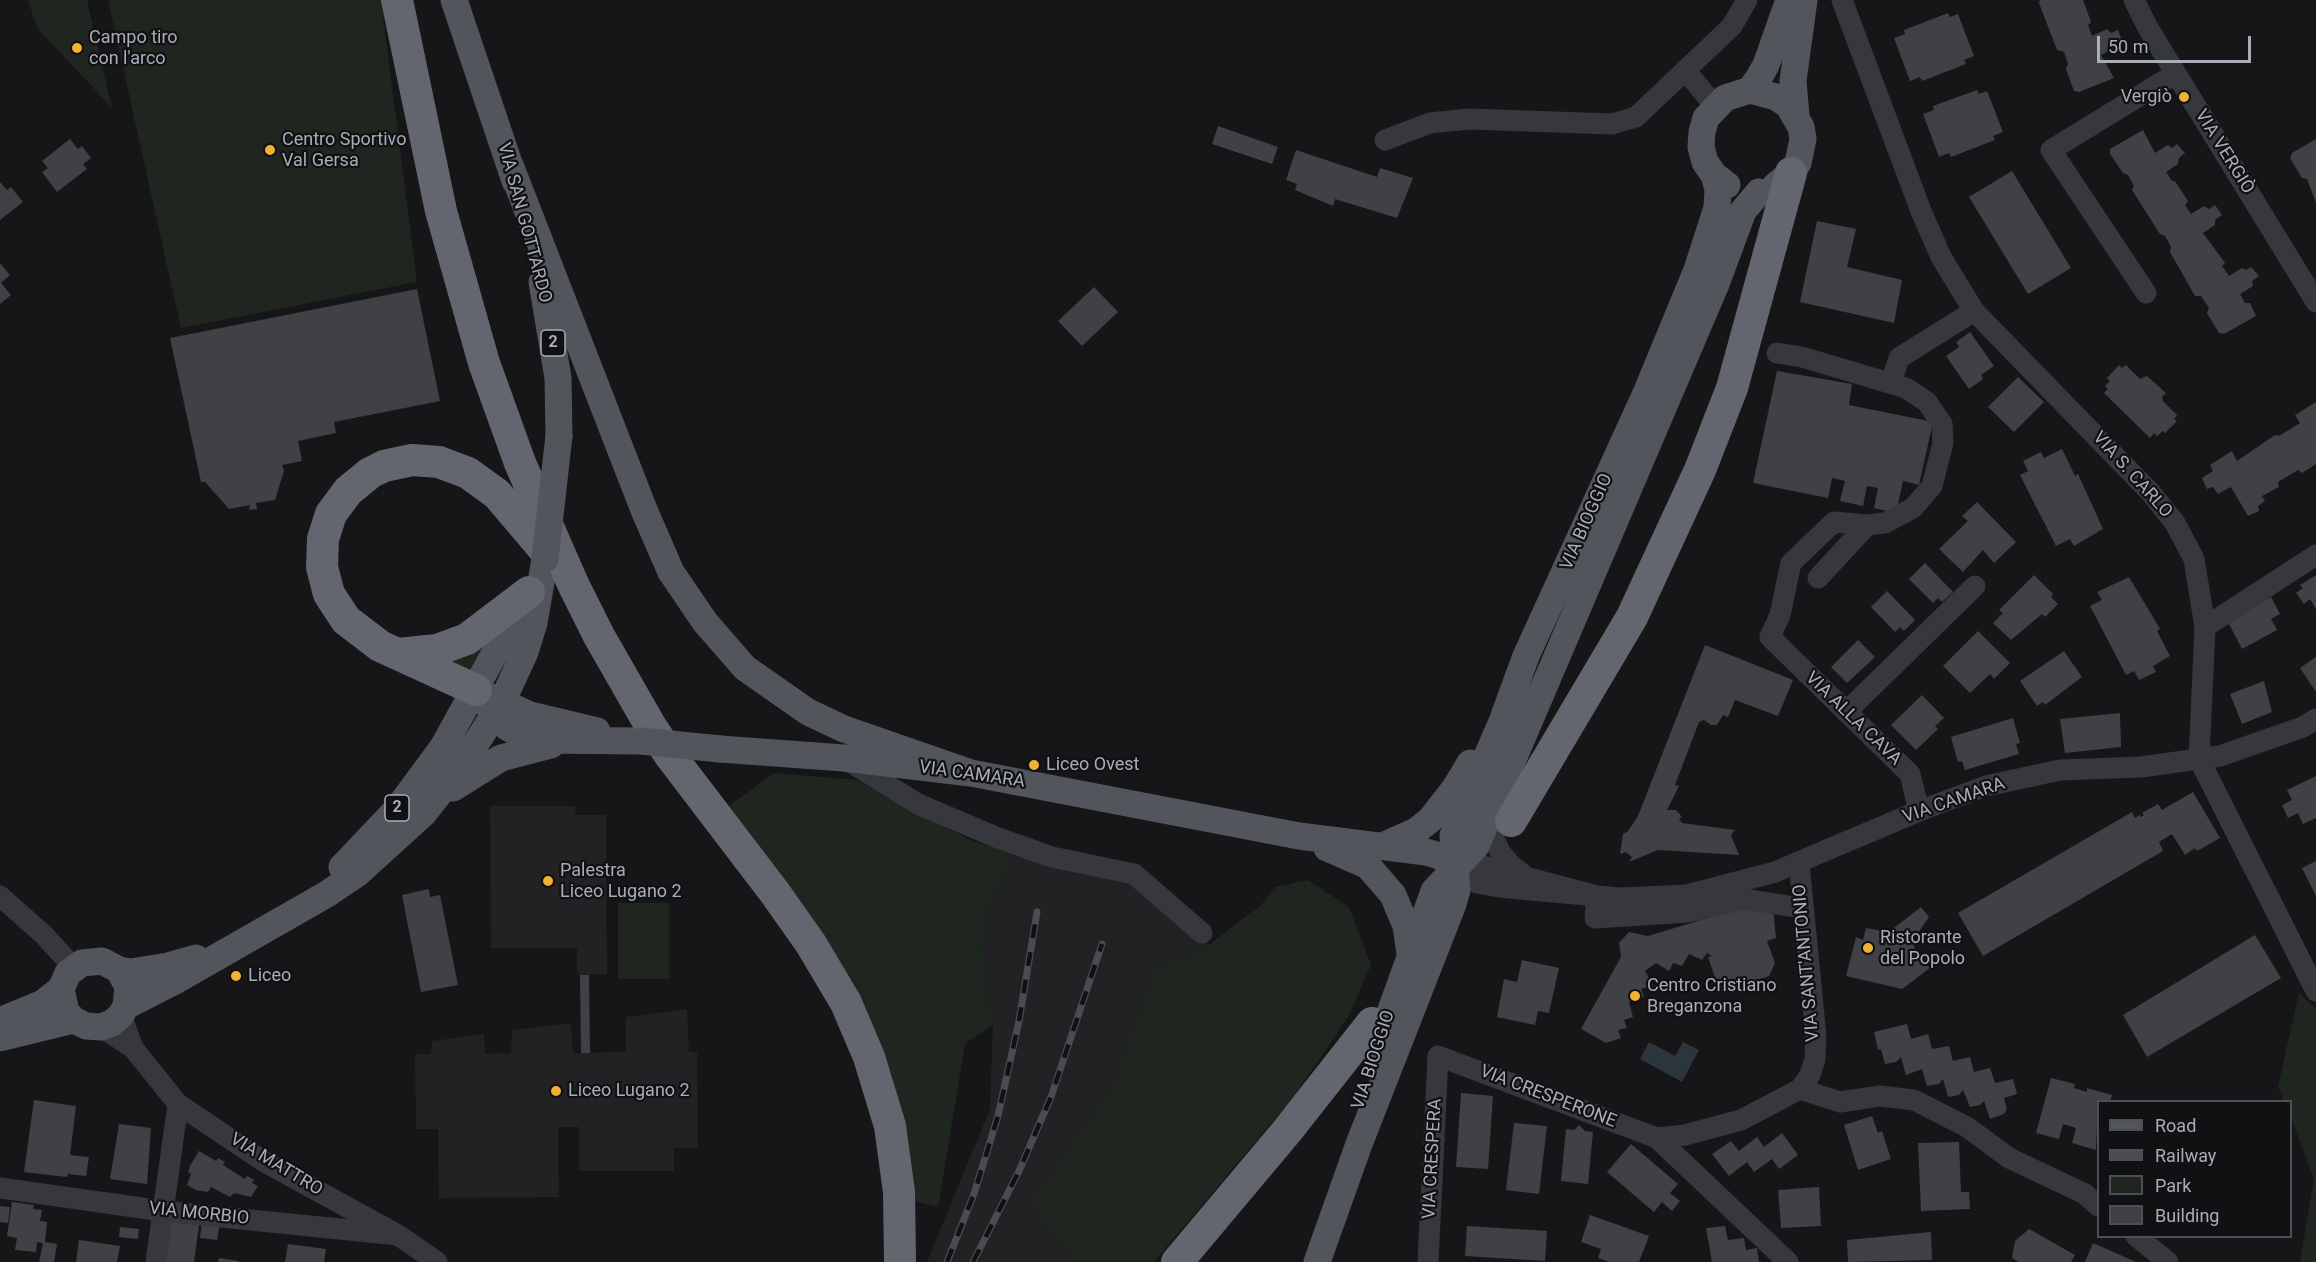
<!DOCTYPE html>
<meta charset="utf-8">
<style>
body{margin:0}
#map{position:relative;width:2316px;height:1262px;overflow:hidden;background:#161618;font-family:Roboto,sans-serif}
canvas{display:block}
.legend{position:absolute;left:2097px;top:1100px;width:195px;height:138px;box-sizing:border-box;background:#111113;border:2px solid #4d4f55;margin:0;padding:8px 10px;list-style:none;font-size:18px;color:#a8adb8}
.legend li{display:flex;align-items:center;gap:12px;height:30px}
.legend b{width:30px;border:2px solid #4d4f55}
.scale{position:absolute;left:2097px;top:36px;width:154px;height:27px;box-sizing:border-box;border:3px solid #a8adb8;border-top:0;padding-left:8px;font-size:18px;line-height:21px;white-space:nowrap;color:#a8adb8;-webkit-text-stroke:4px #111113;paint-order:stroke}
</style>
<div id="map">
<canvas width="2316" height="1262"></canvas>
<ul class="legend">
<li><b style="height:8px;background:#53555c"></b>Road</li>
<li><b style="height:8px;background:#4a4c52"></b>Railway</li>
<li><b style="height:16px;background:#1e261f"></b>Park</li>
<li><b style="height:16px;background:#404145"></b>Building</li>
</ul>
<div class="scale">50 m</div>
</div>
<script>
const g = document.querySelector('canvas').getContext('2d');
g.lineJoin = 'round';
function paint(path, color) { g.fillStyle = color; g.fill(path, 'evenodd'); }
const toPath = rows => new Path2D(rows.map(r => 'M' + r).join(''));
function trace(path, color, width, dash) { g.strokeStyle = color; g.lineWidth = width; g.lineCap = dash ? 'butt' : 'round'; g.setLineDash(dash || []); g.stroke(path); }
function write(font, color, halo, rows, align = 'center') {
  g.font = font + ' Roboto,sans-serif'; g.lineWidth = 4.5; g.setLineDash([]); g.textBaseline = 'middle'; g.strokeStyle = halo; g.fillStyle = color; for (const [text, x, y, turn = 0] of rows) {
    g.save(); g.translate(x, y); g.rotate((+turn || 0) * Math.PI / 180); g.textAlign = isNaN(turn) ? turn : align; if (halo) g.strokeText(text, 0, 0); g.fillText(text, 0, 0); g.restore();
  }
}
paint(toPath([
 [490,806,575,806,576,815,606,815,607,974,577,975,577,948,491,948],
 [1016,855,1129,881,1209,945,1154,969,1108,1093,1031,1204,1073,1259,1071,1262,927,1262,990,1109,993,1024,982,946,991,902],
 [687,1009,689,1051,697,1052,698,1148,674,1148,674,1171,579,1171,579,1127,558,1127,559,1197,439,1198,438,1129,416,1129,415,1054,431,1054,432,1041,484,1034,485,1054,511,1053,512,1030,571,1023,573,1053,626,1052,626,1017]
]), '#222225');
paint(toPath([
 [28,0,87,0,112,108,37,28],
 [108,0,381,0,417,282,181,328],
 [487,640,475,674,444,660],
 [774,773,857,780,970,840,1016,855,991,902,982,946,993,1024,965,1044,938,1207,914,1201,893,1077,835,955,729,806],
 [1308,880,1349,907,1371,965,1349,1016,1294,1096,1154,1262,1071,1262,1073,1259,1030,1204,1108,1093,1154,969,1209,945,1261,905,1275,887],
 [618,903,669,903,669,979,618,979],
 [2299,993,2316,1009,2316,1262,2300,1262,2314,1179,2291,1118,2290,1102,2284,1101,2278,1087]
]), '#1e261f');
paint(toPath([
 [1649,1042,1675,1056,1683,1042,1699,1050,1682,1082,1640,1059]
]), '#2c353c');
paint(toPath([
 [2040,0,2083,0,2091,22,2088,25,2092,36,2107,29,2111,33,2118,30,2123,43,2101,55,2114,78,2079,92,2074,91,2066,69,2068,64,2064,52,2057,50,2039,3],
 [1948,13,1950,17,1958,14,1974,56,1964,60,1966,64,1922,81,1920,77,1910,81,1894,38,1905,34,1904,30],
 [1977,90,1979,94,1987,91,2003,132,1993,136,1995,140,1951,157,1949,153,1939,157,1923,114,1934,110,1933,106],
 [1218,126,1278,147,1272,164,1212,144],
 [2143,130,2155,153,2168,145,2172,148,2177,144,2185,153,2179,158,2178,164,2166,172,2172,181,2175,181,2188,201,2185,205,2191,214,2204,206,2209,209,2215,205,2222,215,2215,220,2215,225,2203,233,2225,263,2222,266,2229,276,2242,268,2246,270,2251,267,2259,276,2252,281,2253,286,2240,294,2245,303,2250,303,2256,316,2224,334,2219,333,2207,313,2209,308,2201,296,2195,296,2170,252,2171,247,2165,236,2160,234,2132,190,2134,186,2128,175,2123,173,2110,154,2110,149],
 [70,139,78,149,82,146,91,158,83,164,87,169,57,192,42,172,48,168,42,161],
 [2316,139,2316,203,2307,179,2302,178,2290,158,2292,153],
 [1296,150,1377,177,1380,168,1413,178,1397,218,1335,199,1333,206,1295,190,1297,184,1286,180],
 [2012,171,2071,268,2028,294,1969,197],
 [0,182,7,190,11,187,23,202,0,220],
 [1817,221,1856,229,1847,267,1902,280,1894,323,1800,302],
 [0,263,10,275,1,283,11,295,0,304],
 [1094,287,1118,312,1082,346,1058,321],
 [417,289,440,401,334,422,336,433,298,441,302,461,282,465,284,471,275,500,256,503,257,509,249,510,250,505,229,509,205,482,201,482,170,338],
 [1970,332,1994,366,1981,375,1983,379,1969,389,1946,356,1959,347,1956,342],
 [2119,365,2122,368,2126,365,2140,379,2147,376,2166,393,2162,397,2163,401,2177,415,2174,419,2177,421,2165,433,2163,431,2157,436,2154,433,2150,438,2104,393,2108,389,2105,386,2110,381,2107,378],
 [1777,371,1852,384,1849,405,1933,422,1919,485,1903,481,1896,513,1874,508,1878,488,1867,486,1863,506,1840,501,1845,481,1832,478,1828,498,1753,483],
 [2018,377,2044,402,2014,432,1988,407],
 [2316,402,2316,464,2302,473,2298,470,2278,482,2279,487,2262,496,2265,501,2258,506,2259,511,2248,516,2231,487,2218,494,2213,487,2207,489,2202,478,2213,471,2210,465,2232,451,2237,461,2275,435,2279,436,2300,423,2295,415],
 [2062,449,2075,476,2078,474,2103,529,2074,546,2070,539,2056,546,2020,475,2028,471,2023,461,2041,452,2044,458],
 [1977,502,2016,542,1994,563,1983,550,1963,572,1939,549,1968,521,1962,516],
 [1925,563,1953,592,1942,602,1938,598,1933,603,1909,579],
 [2034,575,2053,594,2051,597,2058,604,2045,617,2042,614,2011,640,1993,623,2003,613,1999,610],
 [2316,575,2316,609,2310,599,2304,604,2296,593,2303,588,2300,585],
 [2129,577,2160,629,2157,631,2170,656,2153,666,2156,672,2139,680,2134,671,2126,675,2090,606,2102,600,2097,592],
 [1887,591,1915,620,1904,631,1900,627,1895,632,1871,607],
 [2271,597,2280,614,2271,619,2277,630,2242,649,2228,622],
 [1978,631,2010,663,1994,679,1990,674,1970,693,1943,666],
 [1858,640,1875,657,1847,683,1831,667],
 [1705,645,1793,680,1778,716,1735,700,1728,717,1723,715,1717,725,1711,725,1704,720,1699,722,1675,785,1679,786,1667,810,1676,810,1682,817,1679,819,1682,823,1735,830,1731,835,1739,855,1658,850,1629,862,1632,857,1626,852,1620,854,1623,834,1628,831,1638,816],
 [2064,651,2082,677,2045,705,2043,702,2037,706,2020,681],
 [2316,657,2316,692,2300,668],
 [2264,681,2272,712,2242,724,2230,694],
 [1922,695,1944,718,1935,726,1938,729,1916,750,1891,725],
 [2120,713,2121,747,2065,753,2060,719],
 [2013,718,2020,743,2016,744,2019,754,1965,770,1962,761,1958,762,1951,737],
 [2316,776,2316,818,2303,824,2298,813,2288,818,2282,805,2292,800,2287,790],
 [2193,792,2220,838,2197,851,2195,848,2185,855,2172,834,2159,842,2163,851,1983,956,1958,913,2132,812,2135,818,2140,815,2141,817,2144,815,2142,813,2158,804,2162,810],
 [2316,861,2316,896,2302,868],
 [429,889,430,897,440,895,458,985,421,992,402,895],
 [1744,907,1773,908,1776,938,1767,941,1775,963,1769,976,1720,992,1708,957,1712,956,1707,953,1702,960,1689,954,1682,966,1673,963,1669,971,1656,963,1645,971,1653,986,1641,989,1644,997,1629,1002,1633,1017,1624,1020,1627,1028,1618,1030,1621,1038,1606,1043,1581,1029,1621,957,1619,943,1629,932,1648,936],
 [1921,907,1929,917,1914,939,1914,947,1930,968,1902,989,1846,976,1856,937,1863,940,1866,928,1894,933,1894,928],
 [2255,935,2281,978,2147,1057,2123,1015],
 [1522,960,1559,968,1549,1013,1538,1011,1535,1025,1497,1017,1504,979,1517,982],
 [580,975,589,975,590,1053,581,1053],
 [1907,1024,1911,1039,1928,1034,1932,1049,1949,1046,1953,1061,1970,1057,1974,1072,1990,1068,1995,1083,2013,1079,2017,1094,2004,1098,2007,1109,2004,1114,1990,1119,1984,1101,1980,1105,1970,1107,1963,1090,1959,1095,1948,1097,1943,1079,1939,1084,1927,1086,1922,1069,1906,1075,1901,1057,1896,1062,1885,1064,1881,1049,1878,1050,1874,1032],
 [2051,1078,2075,1084,2074,1088,2087,1092,2087,1088,2112,1095,2110,1102,2098,1102,2096,1150,2072,1143,2076,1128,2063,1124,2059,1139,2036,1133],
 [1461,1093,1493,1096,1488,1169,1456,1167],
 [34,1100,76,1106,70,1155,89,1157,86,1176,68,1174,67,1177,24,1172],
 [1872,1116,1878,1133,1882,1131,1891,1159,1858,1170,1844,1125],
 [1514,1123,1547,1126,1539,1194,1506,1190],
 [119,1124,151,1128,147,1184,110,1179],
 [1579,1125,1585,1131,1593,1132,1588,1184,1561,1181,1566,1129,1574,1130],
 [1782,1133,1798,1155,1779,1169,1772,1159,1754,1172,1747,1162,1729,1176,1712,1154,1731,1141,1739,1151,1757,1137,1764,1147],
 [1959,1142,1961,1192,1969,1192,1970,1209,1921,1211,1918,1143],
 [1631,1144,1678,1184,1670,1193,1680,1201,1672,1211,1662,1202,1654,1212,1607,1172],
 [199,1151,216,1161,218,1158,225,1162,223,1165,245,1179,247,1176,254,1180,252,1183,258,1186,251,1197,234,1193,230,1197,211,1187,208,1192,196,1190,187,1185,191,1174,188,1172,190,1166],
 [1819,1187,1821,1226,1781,1228,1778,1190],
 [12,1202,34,1205,33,1209,42,1210,40,1221,47,1222,45,1242,57,1244,54,1262,39,1262,43,1243,37,1242,36,1252,15,1250,17,1238,7,1236],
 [0,1206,10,1207,8,1223,0,1222],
 [1590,1215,1649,1236,1639,1262,1610,1262,1598,1258,1601,1249,1581,1242],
 [202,1221,220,1223,217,1240,200,1238],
 [171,1222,199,1225,194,1262,165,1262],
 [1467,1226,1547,1231,1545,1261,1465,1256],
 [1725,1226,1728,1240,1744,1238,1746,1250,1757,1248,1759,1262,1712,1262,1706,1228],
 [120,1227,139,1229,138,1239,119,1237],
 [2029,1229,2075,1255,2071,1262,2019,1262,2012,1258,2015,1241],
 [1931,1232,1932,1260,1848,1262,1847,1240],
 [79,1240,120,1246,117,1262,76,1262],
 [2093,1243,2136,1262,2085,1262],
 [288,1244,326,1249,324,1262,285,1262],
 [219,1258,239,1261,239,1262,218,1262]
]), '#404145');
trace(toPath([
 [1842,0,1921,211,1941,257,1974,311,2151,493,2175,523,2194,559,2205,627,2199,759,2316,991],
 [2134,0,2148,28,2316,302],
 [1685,70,1715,106],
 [1385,140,1430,123,1469,119,1612,124,1636,117,1732,26,1747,0],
 [2146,293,2051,150,2175,74],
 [1777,353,1802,357,1906,388,1927,402,1942,424,1943,443,1932,486,1913,508,1885,523,1867,525,1834,522,1791,563,1780,615,1770,637,1910,774,1919,811],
 [1891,383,1899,358,1974,311],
 [1818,578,1867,525],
 [2205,627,2316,555],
 [1846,712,1975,586],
 [847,760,918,804,998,838,1052,857,1134,874,1202,933],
 [1489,814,1492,834,1500,852,1512,866,1524,875],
 [0,896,44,935,74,968],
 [1597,896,1475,864,1456,868,1477,883,1499,887,1597,896,1620,898,1687,895,1775,872,1919,811,1986,786,2060,770,2141,767,2220,756,2303,727,2316,719],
 [1597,896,1595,918,1688,912,1744,899,1801,908],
 [101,1027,133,1048,121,1015],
 [133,1048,178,1104,263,1161,398,1235,437,1262],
 [1800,1089,1840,1102,1880,1096,1914,1100,1967,1127,2009,1158,2085,1194,2098,1206],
 [1657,1138,1788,1262],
 [0,1188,163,1211,398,1235],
 [2136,1236,2168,1262],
 [156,1262,178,1104],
 [1428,1262,1438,1056,1657,1138,1685,1135,1741,1120,1800,1089,1810,1075,1815,1059,1816,1036,1799,863]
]), '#37383d', 21);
trace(toPath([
 [454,0,515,181],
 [1750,90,1776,97,1788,105,1801,127,1803,139,1798,163,1791,173,1775,186],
 [1796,116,1793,81,1804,0],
 [510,165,644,510,671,572,705,622,745,668,808,712,844,729,971,773],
 [1727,185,1714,175,1705,162,1701,147,1702,132,1706,118,1725,98,1750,90,1758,79,1766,65,1789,0],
 [542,282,558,378,559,436],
 [486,695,530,715,597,731],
 [484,701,507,727,519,734,540,740,641,741],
 [720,749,844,758,971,773,1299,836,1426,852,1440,856,1456,868],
 [453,788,501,758,551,745],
 [1382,846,1416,831,1430,820,1455,788,1470,763],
 [1327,848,1368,866,1393,895,1406,926,1410,954],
 [342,867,398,808,443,747,528,593],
 [119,970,128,987,126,1006,121,1015,112,1023,101,1027,86,1026,74,1020,66,1012,61,989,68,973,82,963,102,961,119,970,131,972,168,966,196,958],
 [126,1006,175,981,327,894,358,873,424,813,465,761,502,702,525,652,534,623,545,559],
 [0,1021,43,1003,61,989],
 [0,1038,74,1020],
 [1375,1054,1434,891,1476,846,1716,284,1743,211,1759,192],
 [1317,1262,1359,1144,1453,904,1457,890,1453,835,1503,719,1526,656,1647,391,1697,270,1717,208,1718,189,1714,175]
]), '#53555c', 27);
trace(toPath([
 [397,0,441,211,484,363,520,463,573,584,599,636,650,725,669,754,775,893,811,944,846,1003,869,1057,890,1126,899,1192,900,1262],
 [398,654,437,650,467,639,529,592],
 [476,690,380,646,346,620,329,594,322,567,323,539,331,514,348,491,370,473,384,466,412,460,439,462,468,473,497,494,547,553],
 [1511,821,1632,617,1700,470,1732,388,1791,173],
 [1177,1262,1287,1131,1372,1023]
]), '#63666e', 32);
const rail = toPath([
 [947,1262,974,1194,998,1116,1019,1021,1037,912],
 [973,1262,1019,1171,1051,1097,1102,944]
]);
trace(rail, '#4a4c52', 7);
trace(rail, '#111113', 4.5, [14]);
trace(toPath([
 [545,559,559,436],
 [641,741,720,749]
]), '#53555c', 27);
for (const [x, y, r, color] of [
 [77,48,6,"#f2b134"],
 [2184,97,6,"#f2b134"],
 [270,150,6,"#f2b134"],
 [1034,765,6,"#f2b134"],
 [548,881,6,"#f2b134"],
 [1868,948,6,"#f2b134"],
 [236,976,6,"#f2b134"],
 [1635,996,6,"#f2b134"],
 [556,1091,6,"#f2b134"]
]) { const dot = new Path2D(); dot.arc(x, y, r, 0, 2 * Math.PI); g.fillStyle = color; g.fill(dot); trace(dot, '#111113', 2); }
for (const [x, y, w] of [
 [553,343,24],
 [397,808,24]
]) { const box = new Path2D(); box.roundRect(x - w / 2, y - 13, w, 26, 4.5); g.fillStyle = '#111113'; g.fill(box); trace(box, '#a8adb8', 1.5); }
write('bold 16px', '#a8adb8', null, [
 ["2",553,343],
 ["2",397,808]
]);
write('18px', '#a8adb8', '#111113', [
 ["Campo tiro",89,38],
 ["con l'arco",89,59],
 ["Vergiò",2172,97,"right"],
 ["Centro Sportivo",282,140],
 ["Val Gersa",282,161],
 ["Liceo Ovest",1046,765],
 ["Palestra",560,871],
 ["Liceo Lugano 2",560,892],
 ["Ristorante",1880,938],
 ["del Popolo",1880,959],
 ["Liceo",248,976],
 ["Centro Cristiano",1647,986],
 ["Breganzona",1647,1007],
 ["Liceo Lugano 2",568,1091]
], 'left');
write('18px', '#a8adb8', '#111113', [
 ["VIA VERGIÒ",2224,152,58],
 ["VIA SAN GOTTARDO",524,223,75],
 ["VIA S. CARLO",2132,475,48],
 ["VIA BIOGGIO",1587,522,-66],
 ["VIA ALLA CAVA",1853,719,44],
 ["VIA CAMARA",972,775,8],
 ["VIA CAMARA",1954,801,-19],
 ["VIA SANT'ANTONIO",1807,963,-95],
 ["VIA BIOGGIO",1374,1060,-72],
 ["VIA CRESPERONE",1548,1097,21],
 ["VIA CRESPERA",1433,1159,-87],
 ["VIA MATTRO",276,1165,31],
 ["VIA MORBIO",199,1214,6]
]);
</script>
